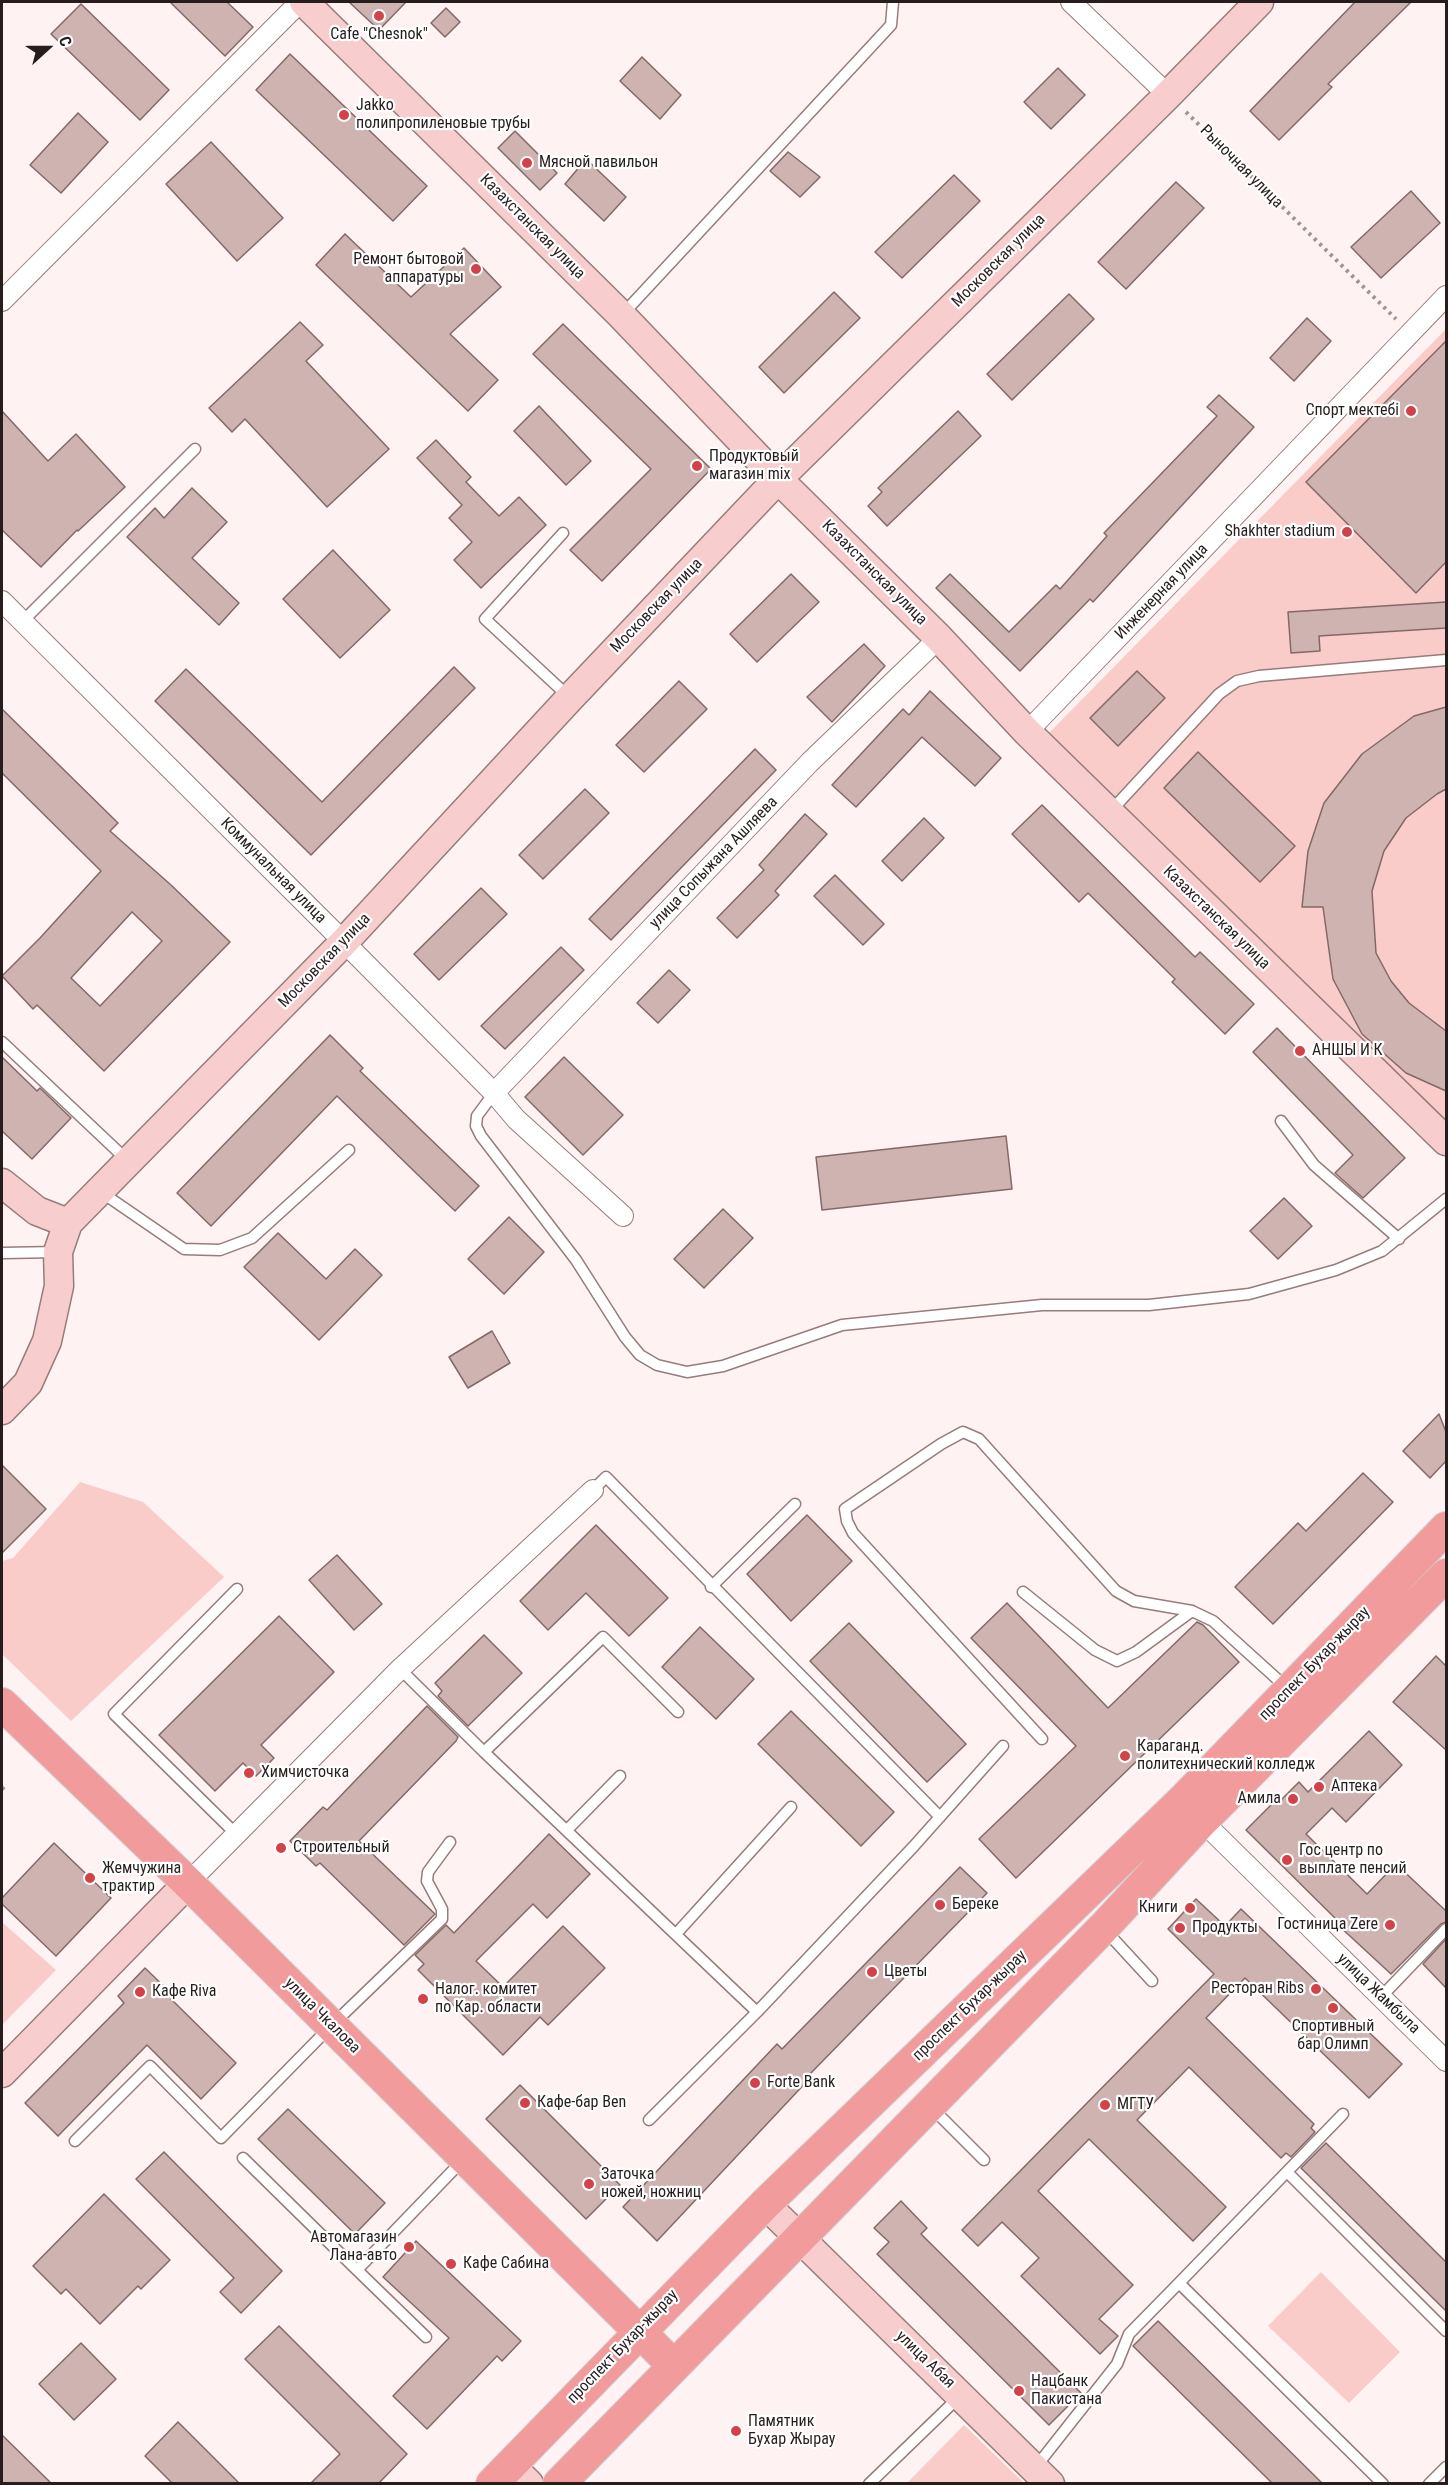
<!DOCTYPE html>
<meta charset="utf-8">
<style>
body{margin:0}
#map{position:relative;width:1448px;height:2485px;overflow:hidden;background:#fff2f2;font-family:"Roboto Condensed",sans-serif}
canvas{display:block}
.frame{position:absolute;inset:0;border:3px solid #271d1c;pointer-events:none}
.north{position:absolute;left:18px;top:18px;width:60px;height:60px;-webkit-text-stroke:4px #fff;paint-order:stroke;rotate:69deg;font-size:16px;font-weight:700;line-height:24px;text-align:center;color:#271d1c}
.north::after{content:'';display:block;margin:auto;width:21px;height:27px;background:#271d1c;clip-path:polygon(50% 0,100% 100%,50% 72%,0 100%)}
</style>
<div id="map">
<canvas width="1448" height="2485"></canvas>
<div class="frame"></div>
<div class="north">С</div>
</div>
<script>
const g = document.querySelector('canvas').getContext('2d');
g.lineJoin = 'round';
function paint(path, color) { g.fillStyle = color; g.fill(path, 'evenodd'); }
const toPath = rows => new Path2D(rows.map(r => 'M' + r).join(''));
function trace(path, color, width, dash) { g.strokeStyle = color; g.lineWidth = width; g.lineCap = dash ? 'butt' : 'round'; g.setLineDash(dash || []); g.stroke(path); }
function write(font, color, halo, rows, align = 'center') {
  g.font = font + ' "Roboto Condensed",sans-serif'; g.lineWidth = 4.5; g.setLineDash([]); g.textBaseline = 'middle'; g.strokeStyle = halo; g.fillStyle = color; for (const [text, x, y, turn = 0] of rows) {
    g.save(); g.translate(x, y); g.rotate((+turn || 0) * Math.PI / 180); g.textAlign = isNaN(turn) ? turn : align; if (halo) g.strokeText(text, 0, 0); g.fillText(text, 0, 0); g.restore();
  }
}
paint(toPath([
 [1446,329,1446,1127,1048,734],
 [80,1482,143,1502,224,1577,71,1721,2,1654,2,1561,13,1558],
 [2,1922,56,1970,2,2025],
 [1321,2272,1400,2352,1349,2403,1268,2326],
 [964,2425,1024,2483,907,2483]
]), '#f9ccc9');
const building = toPath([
 [170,2,227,2,253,27,225,56,170,2],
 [349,2,406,2,379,30,349,2],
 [1355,2,1411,2,1328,84,1332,87,1279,140,1250,111,1355,2],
 [81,4,169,90,140,120,51,34,81,4],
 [446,8,460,22,445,37,431,23,446,8],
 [290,54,427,186,393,221,256,90,290,54],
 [642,57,681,95,660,119,620,81,642,57],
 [1058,68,1085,95,1051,129,1024,102,1058,68],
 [78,113,108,142,61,193,30,165,78,113],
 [515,131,557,173,540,190,498,148,515,131],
 [211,142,283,218,237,261,166,184,211,142],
 [788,152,820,177,800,197,770,171,788,152],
 [586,159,626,197,604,221,565,184,586,159],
 [954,175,980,201,902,278,875,252,954,175],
 [1176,182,1204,208,1126,289,1098,262,1176,182],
 [1411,191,1440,223,1381,278,1351,247,1411,191],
 [345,234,411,297,464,248,501,287,450,334,498,380,468,411,316,265,345,234],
 [834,292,860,318,784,393,759,367,834,292],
 [1069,294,1094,319,1012,400,987,374,1069,294],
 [1307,318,1331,341,1294,381,1270,358,1307,318],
 [300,322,323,345,306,361,389,449,327,507,245,419,232,432,209,408,300,322],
 [563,324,711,469,602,581,570,550,651,469,533,354,563,324],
 [1446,341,1446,562,1416,593,1306,482,1446,341],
 [1219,395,1254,427,1093,602,1090,599,1020,671,936,588,950,574,1009,632,1056,585,1060,589,1107,536,1104,533,1217,416,1207,407,1219,395],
 [539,406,591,461,566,485,514,431,539,406],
 [2,411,48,461,76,434,125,487,78,531,77,530,41,567,2,530,2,411],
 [958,411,981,436,887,526,868,506,882,492,878,488,958,411],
 [436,440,471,477,466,482,499,516,519,497,546,525,481,588,454,560,472,542,449,518,462,505,417,458,436,440],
 [192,488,227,522,192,558,239,603,219,625,127,537,155,508,164,518,192,488],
 [333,550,390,610,340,658,283,599,333,550],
 [791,574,819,602,757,662,730,634,791,574],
 [1446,602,1446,628,1319,636,1320,651,1291,653,1288,612,1446,602],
 [864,644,885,666,832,722,807,697,864,644],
 [454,667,475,688,311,855,155,701,186,669,322,802,454,667],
 [1137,671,1165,698,1118,746,1090,718,1137,671],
 [679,681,707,709,644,772,616,745,679,681],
 [930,691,1001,758,975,786,922,737,856,807,832,785,903,709,909,715,930,691],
 [1446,707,1446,789,1437,794,1406,818,1384,851,1372,891,1376,953,1391,981,1409,1003,1446,1031,1446,1091,1406,1073,1362,1034,1333,979,1323,907,1302,907,1308,851,1324,803,1362,754,1414,716,1446,707],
 [2,709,118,823,110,831,171,885,230,942,104,1071,37,1005,33,1009,2,976,40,938,101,871,2,773,2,709],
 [132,912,162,941,100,1006,71,978,132,912],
 [755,749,776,770,611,940,589,919,755,749],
 [1198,752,1295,846,1260,882,1164,788,1198,752],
 [585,789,609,813,543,879,519,855,585,789],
 [1042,805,1195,957,1200,952,1254,1004,1225,1034,1172,982,1175,979,1088,893,1079,902,1012,834,1042,805],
 [805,814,827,834,775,891,779,895,737,938,717,918,764,870,759,865,805,814],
 [924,818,944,838,902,881,882,861,924,818],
 [835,875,884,924,863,945,814,896,835,875],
 [481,888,507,914,439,980,414,954,481,888],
 [561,947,584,970,505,1049,481,1026,561,947],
 [669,970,690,990,658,1023,637,1003,669,970],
 [1277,1028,1405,1158,1363,1198,1335,1173,1353,1155,1253,1052,1277,1028],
 [330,1035,363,1068,360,1071,479,1186,455,1211,337,1096,211,1226,177,1193,330,1035],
 [2,1057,37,1091,40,1088,71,1118,32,1159,2,1131,2,1057],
 [564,1057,623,1115,583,1155,525,1097,564,1057],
 [1006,1136,1012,1189,822,1210,816,1157,1006,1136],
 [1284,1198,1312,1226,1278,1259,1250,1231,1284,1198],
 [723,1209,753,1238,704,1288,674,1259,723,1209],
 [509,1217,544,1252,504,1294,468,1259,509,1217],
 [278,1233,326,1279,355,1249,382,1275,319,1340,244,1267,278,1233],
 [492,1331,510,1363,468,1388,449,1357,492,1331],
 [1439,1414,1446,1432,1446,1461,1430,1478,1403,1451,1439,1414],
 [2,1465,46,1509,2,1553,2,1465],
 [1363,1473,1393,1502,1273,1624,1235,1587,1298,1523,1306,1531,1363,1473],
 [807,1515,852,1561,791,1621,747,1574,807,1515],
 [596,1525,668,1598,629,1636,586,1593,548,1630,520,1601,596,1525],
 [337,1555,382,1604,354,1630,309,1580,337,1555],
 [1007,1603,1108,1708,1197,1622,1203,1625,1239,1662,1016,1878,979,1839,1076,1746,971,1638,1007,1603],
 [279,1616,334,1672,261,1745,274,1758,256,1776,243,1763,215,1791,159,1735,279,1616],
 [849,1623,966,1744,927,1782,810,1661,849,1623],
 [700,1627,754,1679,716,1719,662,1667,700,1627],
 [484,1635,522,1673,468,1726,438,1696,442,1691,435,1683,484,1635],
 [1436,1656,1446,1666,1446,1750,1393,1702,1436,1656],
 [427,1706,458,1737,456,1741,359,1841,435,1914,404,1945,320,1863,316,1866,290,1841,323,1807,327,1810,427,1706],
 [791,1711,894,1812,861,1846,758,1744,791,1711],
 [1369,1731,1402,1765,1346,1822,1332,1808,1306,1834,1367,1894,1396,1864,1446,1911,1446,1922,1441,1924,1391,1974,1338,1925,1340,1923,1246,1830,1273,1803,1276,1805,1299,1782,1308,1792,1369,1731],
 [549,1834,590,1874,547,1918,533,1904,476,1961,503,1987,563,1926,605,1968,548,2025,540,2017,503,2055,418,1970,424,1964,415,1955,446,1925,454,1933,549,1834],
 [54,1843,111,1898,56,1956,2,1904,2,1898,54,1843],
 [960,1867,987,1893,809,2075,811,2077,657,2241,623,2207,777,2044,782,2049,960,1867],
 [1196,1899,1225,1926,1241,1909,1402,2064,1369,2098,1245,1978,1206,2018,1314,2124,1311,2128,1315,2132,1291,2157,1286,2153,1281,2158,1189,2067,1137,2120,1226,2207,1193,2241,1089,2139,1038,2191,1133,2285,1099,2319,1118,2336,1100,2354,1021,2276,1039,2258,1002,2222,978,2246,962,2230,1214,1974,1168,1929,1196,1899],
 [1446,1939,1446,1988,1423,1964,1446,1939],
 [145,1968,174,1996,171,1999,236,2063,201,2099,147,2045,58,2136,25,2103,124,2003,118,1996,145,1968],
 [520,2085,620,2185,586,2219,486,2119,520,2085],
 [288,2109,385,2203,355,2234,258,2139,288,2109],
 [1326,2143,1446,2262,1446,2311,1301,2168,1326,2143],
 [164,2152,282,2271,241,2313,220,2292,234,2278,136,2179,164,2152],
 [104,2194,170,2260,141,2289,138,2286,100,2324,66,2289,61,2294,33,2266,104,2194],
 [901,2201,927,2228,921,2234,1081,2393,1049,2425,877,2254,889,2242,874,2228,901,2201],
 [416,2241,521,2341,502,2361,497,2356,427,2429,393,2396,449,2338,383,2277,416,2241],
 [1158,2321,1323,2484,1273,2484,1133,2346,1158,2321],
 [279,2326,407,2454,378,2484,310,2484,340,2454,245,2359,279,2326],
 [81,2343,116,2379,74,2420,39,2384,81,2343],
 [178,2422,240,2484,173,2484,145,2456,178,2422],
 [2,2435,52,2484,2,2484,2,2435]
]);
paint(building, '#cfb3b1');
trace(building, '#826967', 1.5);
const lane = toPath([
 [622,315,891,25,893,2],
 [563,533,485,619,569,697],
 [23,621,195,449],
 [1109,813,1219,694,1237,681,1259,676,1446,660],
 [2,1042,128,1161],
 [494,1093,477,1116,476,1126,481,1136,576,1260,625,1337,640,1355,657,1365,687,1372,723,1366,842,1325,1042,1305,1149,1305,1249,1294,1336,1270,1382,1251,1446,1199],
 [1281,1121,1314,1165,1399,1239],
 [101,1192,184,1249,220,1250,252,1238,349,1150],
 [2,1253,58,1252],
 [593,1490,606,1477,940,1817],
 [711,1587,795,1504],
 [237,1589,114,1714,237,1835],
 [1023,1592,1095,1650,1117,1661,1136,1652,1192,1611],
 [400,1669,484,1752,603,1637,678,1712],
 [1042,1739,853,1533,847,1521,845,1509,941,1444,963,1432,979,1439,1116,1591,1134,1601,1192,1611,1213,1621,1287,1688],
 [484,1752,757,2012],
 [567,1830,620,1776],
 [1106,1931,1152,1981],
 [676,1934,791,1807],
 [1381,1997,1446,1929],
 [932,2108,984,2160],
 [1343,2114,1179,2283,1383,2484],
 [649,2120,757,2012,914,1846,1003,1746],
 [75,2141,150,2066,221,2138,331,2026,442,1919,442,1909,427,1881,428,1872,450,1842],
 [243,2158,357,2270],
 [1287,2172,1446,2331],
 [426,2337,357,2270,463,2160],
 [1035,2468,1117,2364,1129,2334,1179,2283],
 [869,2484,959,2397],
 [1429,2484,1446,2467]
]);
const street = toPath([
 [1071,2,1168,95],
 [2,301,300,2],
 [2,601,344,942,494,1093,516,1119,623,1216],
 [1027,732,1446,296],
 [494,1093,810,762,939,638],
 [1195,1814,1446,2061],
 [188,1883,400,1669,593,1490]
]);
const secondary = toPath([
 [304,2,621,315,778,479,939,638,1027,732,1446,1141],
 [2,1183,37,1211,68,1223],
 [2,1410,28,1383,47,1341,59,1286,58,1252,68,1223,344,942,570,698,778,479,1168,95,1259,2],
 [2,2073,188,1883],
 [765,2204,1050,2484],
 [510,2465,529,2484]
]);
const primary = toPath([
 [2,1704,188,1883,674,2366],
 [492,2484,765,2204,1182,1801,1446,1528],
 [559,2484,1103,1928,1202,1821,1446,1575]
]);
trace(lane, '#967c7a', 13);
trace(street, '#967c7a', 22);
trace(secondary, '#967c7a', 31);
trace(primary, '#d4d2d2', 34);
trace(toPath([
 [1186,112,1396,319],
 [2,1789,7,1784]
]), '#9f9393', 4, [3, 4.5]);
trace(lane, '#fff', 10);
trace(street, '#fff', 20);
trace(secondary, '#f8cdce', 28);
trace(primary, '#f29b9d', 32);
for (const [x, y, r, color] of [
 [379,16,6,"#d24249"],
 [344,115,6,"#d24249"],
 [527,163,6,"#d24249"],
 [476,269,6,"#d24249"],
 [1411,411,6,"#d24249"],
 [697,466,6,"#d24249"],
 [1347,532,6,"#d24249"],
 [1300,1051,6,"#d24249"],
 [1125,1756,6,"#d24249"],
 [249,1773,6,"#d24249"],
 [1319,1787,6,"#d24249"],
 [1293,1799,6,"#d24249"],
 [281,1848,6,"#d24249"],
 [1287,1860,6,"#d24249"],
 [90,1878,6,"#d24249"],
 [940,1905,6,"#d24249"],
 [1190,1908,6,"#d24249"],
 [1390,1925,6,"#d24249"],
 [1180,1928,6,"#d24249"],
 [872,1972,6,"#d24249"],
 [1316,1989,6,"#d24249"],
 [140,1992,6,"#d24249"],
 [423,1999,6,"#d24249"],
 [1333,2008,6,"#d24249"],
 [755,2083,6,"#d24249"],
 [525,2103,6,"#d24249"],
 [1105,2105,6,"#d24249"],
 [589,2184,6,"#d24249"],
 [409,2247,6,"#d24249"],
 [451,2264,6,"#d24249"],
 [1019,2391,6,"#d24249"],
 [736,2431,6,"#d24249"]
]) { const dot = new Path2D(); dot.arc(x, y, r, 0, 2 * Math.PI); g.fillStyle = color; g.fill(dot); trace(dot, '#fff', 2); }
write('16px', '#271d1c', '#fff', [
 ["Cafe \"Chesnok\"",379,35,"center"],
 ["Jakko",356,106],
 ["полипропиленовые трубы",356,124],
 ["Мясной павильон",539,163],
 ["Ремонт бытовой",464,260,"right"],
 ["аппаратуры",464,278,"right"],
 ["Спорт мектебі",1399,411,"right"],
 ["Продуктовый",709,457],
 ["магазин mix",709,475],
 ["Shakhter stadium",1335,532,"right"],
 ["АНШЫ И К",1312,1051],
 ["Караганд.",1137,1747],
 ["политехнический колледж",1137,1765],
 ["Химчисточка",261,1773],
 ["Аптека",1331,1787],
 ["Амила",1281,1799,"right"],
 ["Строительный",293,1848],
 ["Гос центр по",1299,1851],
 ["выплате пенсий",1299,1869],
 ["Жемчужина",102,1869],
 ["трактир",102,1887],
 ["Береке",952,1905],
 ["Книги",1178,1908,"right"],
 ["Гостиница Zere",1378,1925,"right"],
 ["Продукты",1192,1928],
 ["Цветы",884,1972],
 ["Ресторан Ribs",1304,1989,"right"],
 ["Налог. комитет",435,1990],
 ["по Кар. области",435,2008],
 ["Кафе Riva",152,1992],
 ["Спортивный",1333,2027,"center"],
 ["бар Олимп",1333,2045,"center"],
 ["Forte Bank",767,2083],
 ["Кафе-бар Ben",537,2103],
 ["МГТУ",1117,2105],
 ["Заточка",601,2175],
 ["ножей, ножниц",601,2193],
 ["Автомагазин",397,2238,"right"],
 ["Лана-авто",397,2256,"right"],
 ["Кафе Сабина",463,2264],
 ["Нацбанк",1031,2382],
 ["Пакистана",1031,2400],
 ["Памятник",748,2422],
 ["Бухар Жырау",748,2440]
], 'left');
write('16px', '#271d1c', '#fff', [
 ["Рыночная улица",1241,167,45],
 ["Казахстанская улица",532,227,45],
 ["Московская улица",999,261,-45],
 ["Казахстанская улица",874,573,45],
 ["Инженерная улица",1162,592,-46],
 ["Московская улица",657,606,-46],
 ["улица Сопыжана Ашляева",714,863,-46],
 ["Коммунальная улица",273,871,45],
 ["Казахстанская улица",1216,918,44],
 ["Московская улица",325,961,-46],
 ["проспект Бухар-жырау",1315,1664,-46],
 ["улица Жамбыла",1378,1994,44],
 ["проспект Бухар-жырау",970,2006,-44],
 ["улица Чкалова",322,2016,45],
 ["проспект Бухар-жырау",623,2347,-46],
 ["улица Абая",925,2360,44]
]);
</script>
